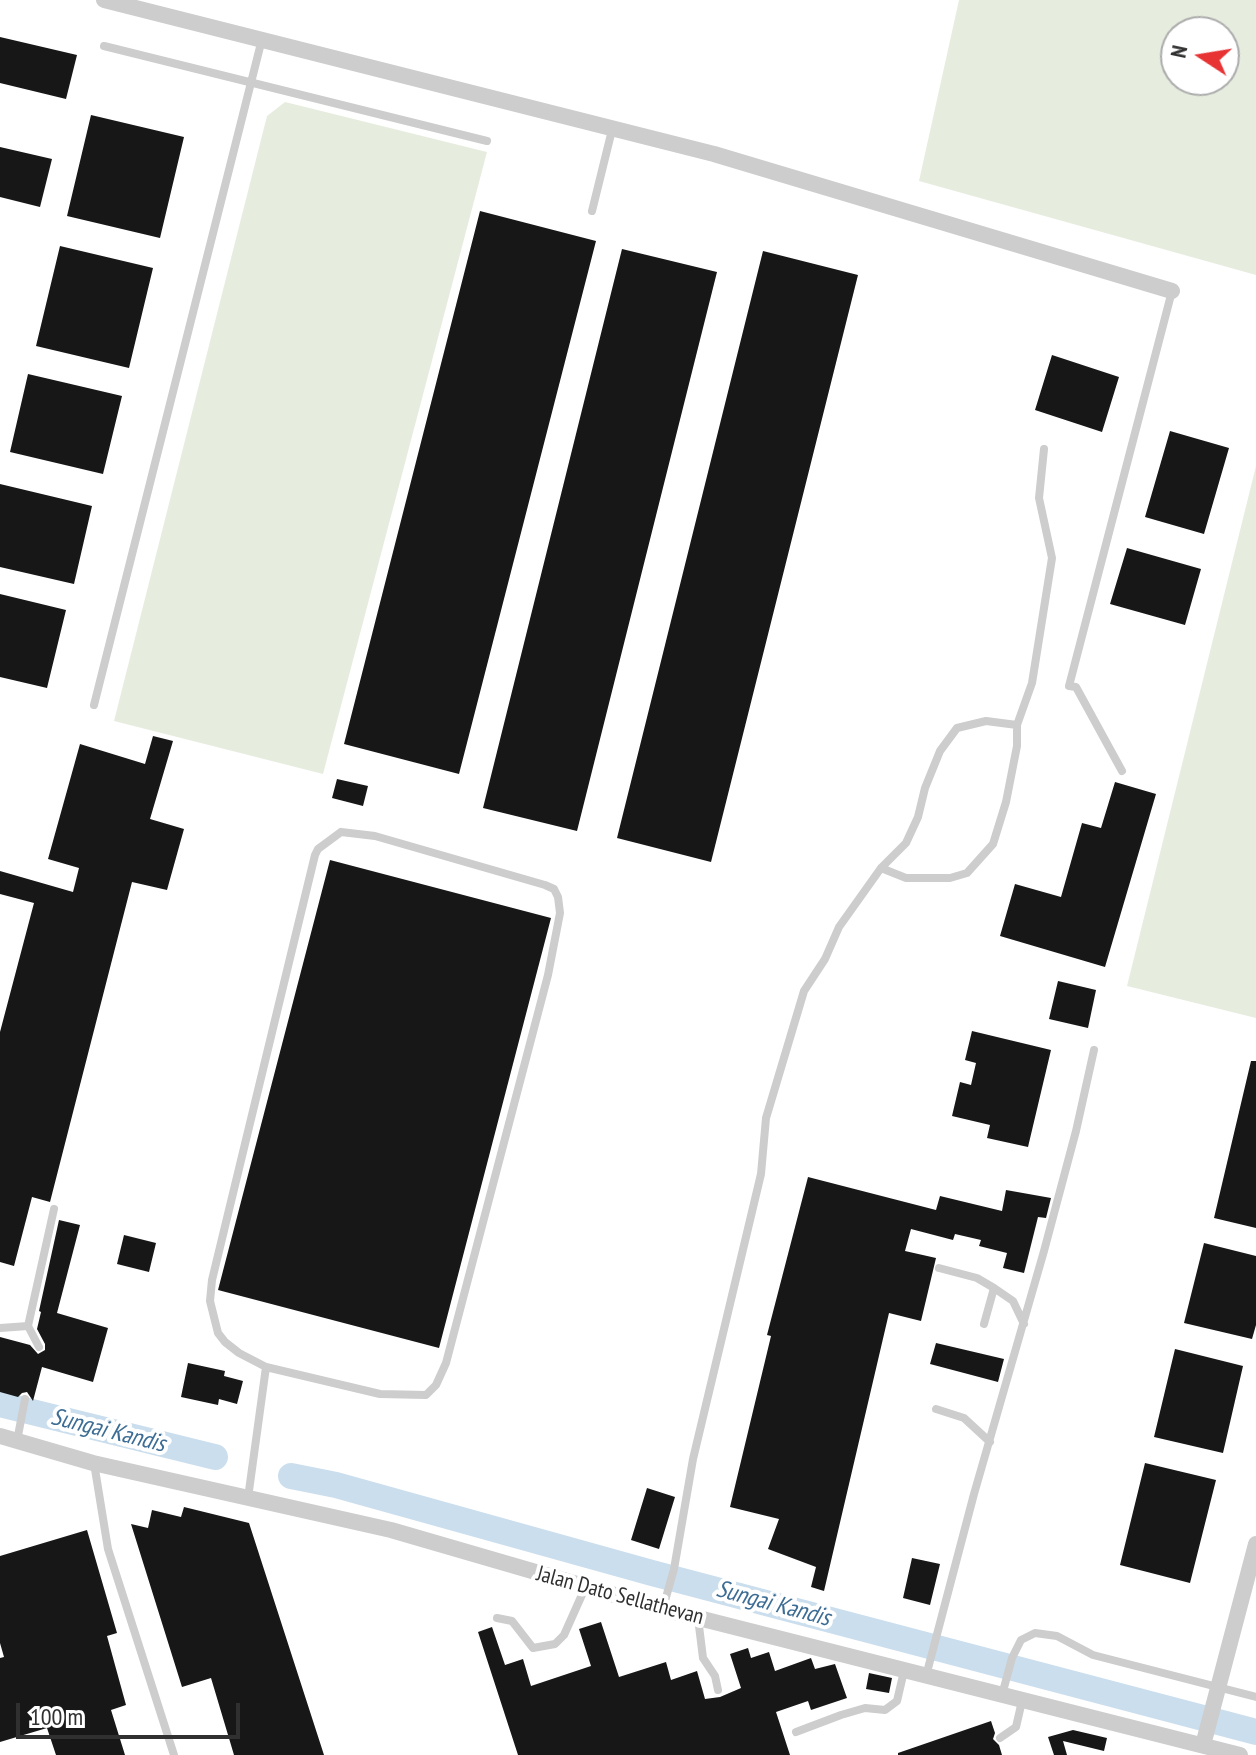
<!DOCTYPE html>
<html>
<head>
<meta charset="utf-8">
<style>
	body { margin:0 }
	#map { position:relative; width:1256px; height:1755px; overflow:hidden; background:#fff; font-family:"PT Sans Narrow",sans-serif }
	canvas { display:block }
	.north { position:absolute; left:1160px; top:16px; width:80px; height:80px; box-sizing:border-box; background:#fff; border:2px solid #acacac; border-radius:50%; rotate:282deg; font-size:22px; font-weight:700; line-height:32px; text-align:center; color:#303030 }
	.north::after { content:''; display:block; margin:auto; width:28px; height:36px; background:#e73334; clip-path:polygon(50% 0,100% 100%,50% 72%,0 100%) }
	.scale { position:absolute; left:16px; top:1703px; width:224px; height:36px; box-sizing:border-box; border:4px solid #303030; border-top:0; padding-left:10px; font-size:24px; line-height:28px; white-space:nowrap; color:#303030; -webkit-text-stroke:6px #fff; paint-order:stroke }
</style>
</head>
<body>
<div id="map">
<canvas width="1256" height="1755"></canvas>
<div class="north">N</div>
<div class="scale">100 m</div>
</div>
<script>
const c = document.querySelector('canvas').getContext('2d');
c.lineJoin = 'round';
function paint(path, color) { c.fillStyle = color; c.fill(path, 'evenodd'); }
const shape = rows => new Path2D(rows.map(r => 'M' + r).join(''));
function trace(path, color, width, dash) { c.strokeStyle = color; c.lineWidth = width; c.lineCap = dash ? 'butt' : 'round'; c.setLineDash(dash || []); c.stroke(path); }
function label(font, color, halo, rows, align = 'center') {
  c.font = font + ' "PT Sans Narrow",sans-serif'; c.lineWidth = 8; c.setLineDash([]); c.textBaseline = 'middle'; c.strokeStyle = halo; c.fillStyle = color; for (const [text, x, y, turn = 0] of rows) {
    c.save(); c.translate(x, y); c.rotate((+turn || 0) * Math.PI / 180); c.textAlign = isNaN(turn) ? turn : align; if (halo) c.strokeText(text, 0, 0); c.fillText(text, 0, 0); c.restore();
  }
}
paint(shape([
	[959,0,1256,0,1256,275,919,181],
	[1176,32,1224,32,1224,80,1176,80],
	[285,102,487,152,323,774,114,721,267,116],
	[1256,466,1256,1018,1127,986]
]), '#e6eddf');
trace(shape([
	[0,1404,215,1457],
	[291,1476,336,1485,652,1573,1256,1732]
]), '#cbdeed', 26);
paint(shape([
	[0,37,77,55,66,99,0,83],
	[91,115,184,137,160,238,67,216],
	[0,147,52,159,40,207,0,197],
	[480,211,596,241,459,774,344,744],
	[60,246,153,268,129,368,36,346],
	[622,249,717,272,577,831,483,808],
	[763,251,858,275,711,862,617,838],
	[1052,355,1119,377,1102,432,1035,410],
	[28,374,122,396,103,474,10,452],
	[1170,431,1229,448,1204,534,1145,517],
	[0,484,92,506,74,584,0,567],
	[1127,548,1201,569,1185,625,1110,604],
	[0,594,66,610,47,688,0,677],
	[153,736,173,741,150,819,184,829,167,890,132,882,50,1202,32,1197,14,1266,0,1262,0,1032,34,903,0,894,0,871,73,892,79,868,48,859,80,744,145,764],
	[337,779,368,786,363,806,332,798],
	[1115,782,1156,794,1105,967,1000,936,1015,884,1061,897,1082,823,1101,828],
	[330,860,551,918,439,1348,218,1290],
	[1058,981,1096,990,1088,1028,1049,1019],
	[972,1031,1051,1050,1028,1147,987,1138,990,1125,952,1116,960,1082,971,1085,976,1063,965,1060],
	[1251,1061,1256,1061,1256,1228,1214,1218],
	[808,1177,936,1210,940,1196,1002,1211,1006,1190,1051,1198,1046,1218,1038,1217,1024,1273,1003,1268,1007,1253,979,1246,981,1240,955,1234,953,1240,911,1229,905,1251,936,1258,921,1321,889,1313,824,1591,811,1587,816,1567,768,1549,779,1519,730,1507,771,1336,767,1335],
	[59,1220,80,1225,57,1313,108,1328,93,1382,42,1367,33,1401,27,1392,22,1393,18,1397,0,1392,0,1337,30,1345,38,1354,45,1350,45,1344,37,1329,41,1312,39,1311],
	[124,1235,156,1243,149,1272,117,1264],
	[1204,1243,1256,1256,1256,1325,1252,1339,1184,1323],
	[936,1343,1004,1359,998,1382,930,1364],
	[1175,1349,1243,1366,1223,1453,1154,1437],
	[188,1363,225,1371,224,1376,243,1381,237,1404,219,1399,218,1405,181,1397],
	[1145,1463,1216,1480,1190,1583,1120,1565],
	[647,1488,675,1497,659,1549,631,1540],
	[184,1507,249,1523,324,1755,234,1755,211,1678,182,1687,131,1524,148,1528,152,1510,181,1517],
	[87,1530,117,1633,107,1636,126,1705,111,1710,125,1755,56,1755,47,1728,0,1742,0,1658,4,1657,0,1643,0,1556],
	[912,1558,940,1564,930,1605,903,1598],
	[601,1622,619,1677,666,1662,671,1680,697,1671,705,1699,720,1697,741,1688,730,1654,748,1648,751,1658,769,1652,775,1671,811,1658,815,1669,835,1664,847,1698,811,1710,808,1701,776,1712,790,1755,518,1755,478,1632,492,1627,505,1665,523,1659,531,1686,591,1666,579,1629],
	[869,1673,892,1678,889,1693,866,1689],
	[991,1721,995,1733,993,1739,999,1745,1002,1755,898,1755,898,1753],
	[1073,1730,1107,1738,1104,1751,1063,1741,1067,1755,1054,1755,1048,1737]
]), '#171717');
trace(shape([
	[104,46,487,141],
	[592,211,612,130],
	[94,705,262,39],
	[1122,771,1076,687,1069,686,1172,291],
	[341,832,375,836,545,885,554,889,558,897,560,913,548,975,446,1363,436,1385,426,1395,380,1394,266,1367,239,1353,225,1342,218,1333,210,1301,212,1280,315,855,318,849,341,832],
	[881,868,906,878,950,878,967,873,993,844,1006,802,1017,746,1017,725],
	[939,1268,977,1278,994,1288,1013,1301,1024,1324],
	[984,1324,994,1288],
	[0,1328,28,1326],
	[39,1347,28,1326,54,1209],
	[936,1409,964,1418,990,1442],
	[17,1441,25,1399],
	[94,1463,108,1549,174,1755],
	[248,1498,266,1367],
	[663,1608,674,1569,693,1459,761,1174,766,1118,804,991,825,959,839,927,881,868,906,843,918,817,925,788,940,751,957,728,986,721,1017,725,1032,683,1052,558,1039,498,1044,449],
	[497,1618,512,1621,533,1648,555,1644,564,1635,585,1588],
	[698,1618,703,1658,715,1676,718,1690],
	[926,1676,974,1494,1044,1251,1076,1131,1094,1050],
	[1002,1695,1012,1658,1021,1640,1035,1633,1057,1636,1093,1655,1256,1697],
	[796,1732,841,1715,865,1708,885,1710,897,1701,904,1671],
	[1000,1738,1016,1727,1022,1701]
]), '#cdcdcd', 8);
trace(shape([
	[104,0,714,154,1172,291],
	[0,1436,93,1463,391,1530,663,1609,1240,1755],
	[1203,1745,1256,1544]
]), '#cdcdcd', 16);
label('22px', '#303030', '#fff', [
	["Jalan Dato Sellathevan",620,1596,15]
]);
label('italic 24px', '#3d6d94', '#fff', [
	["Sungai Kandis",108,1431,14],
	["Sungai Kandis",773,1604,15]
]);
</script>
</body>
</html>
